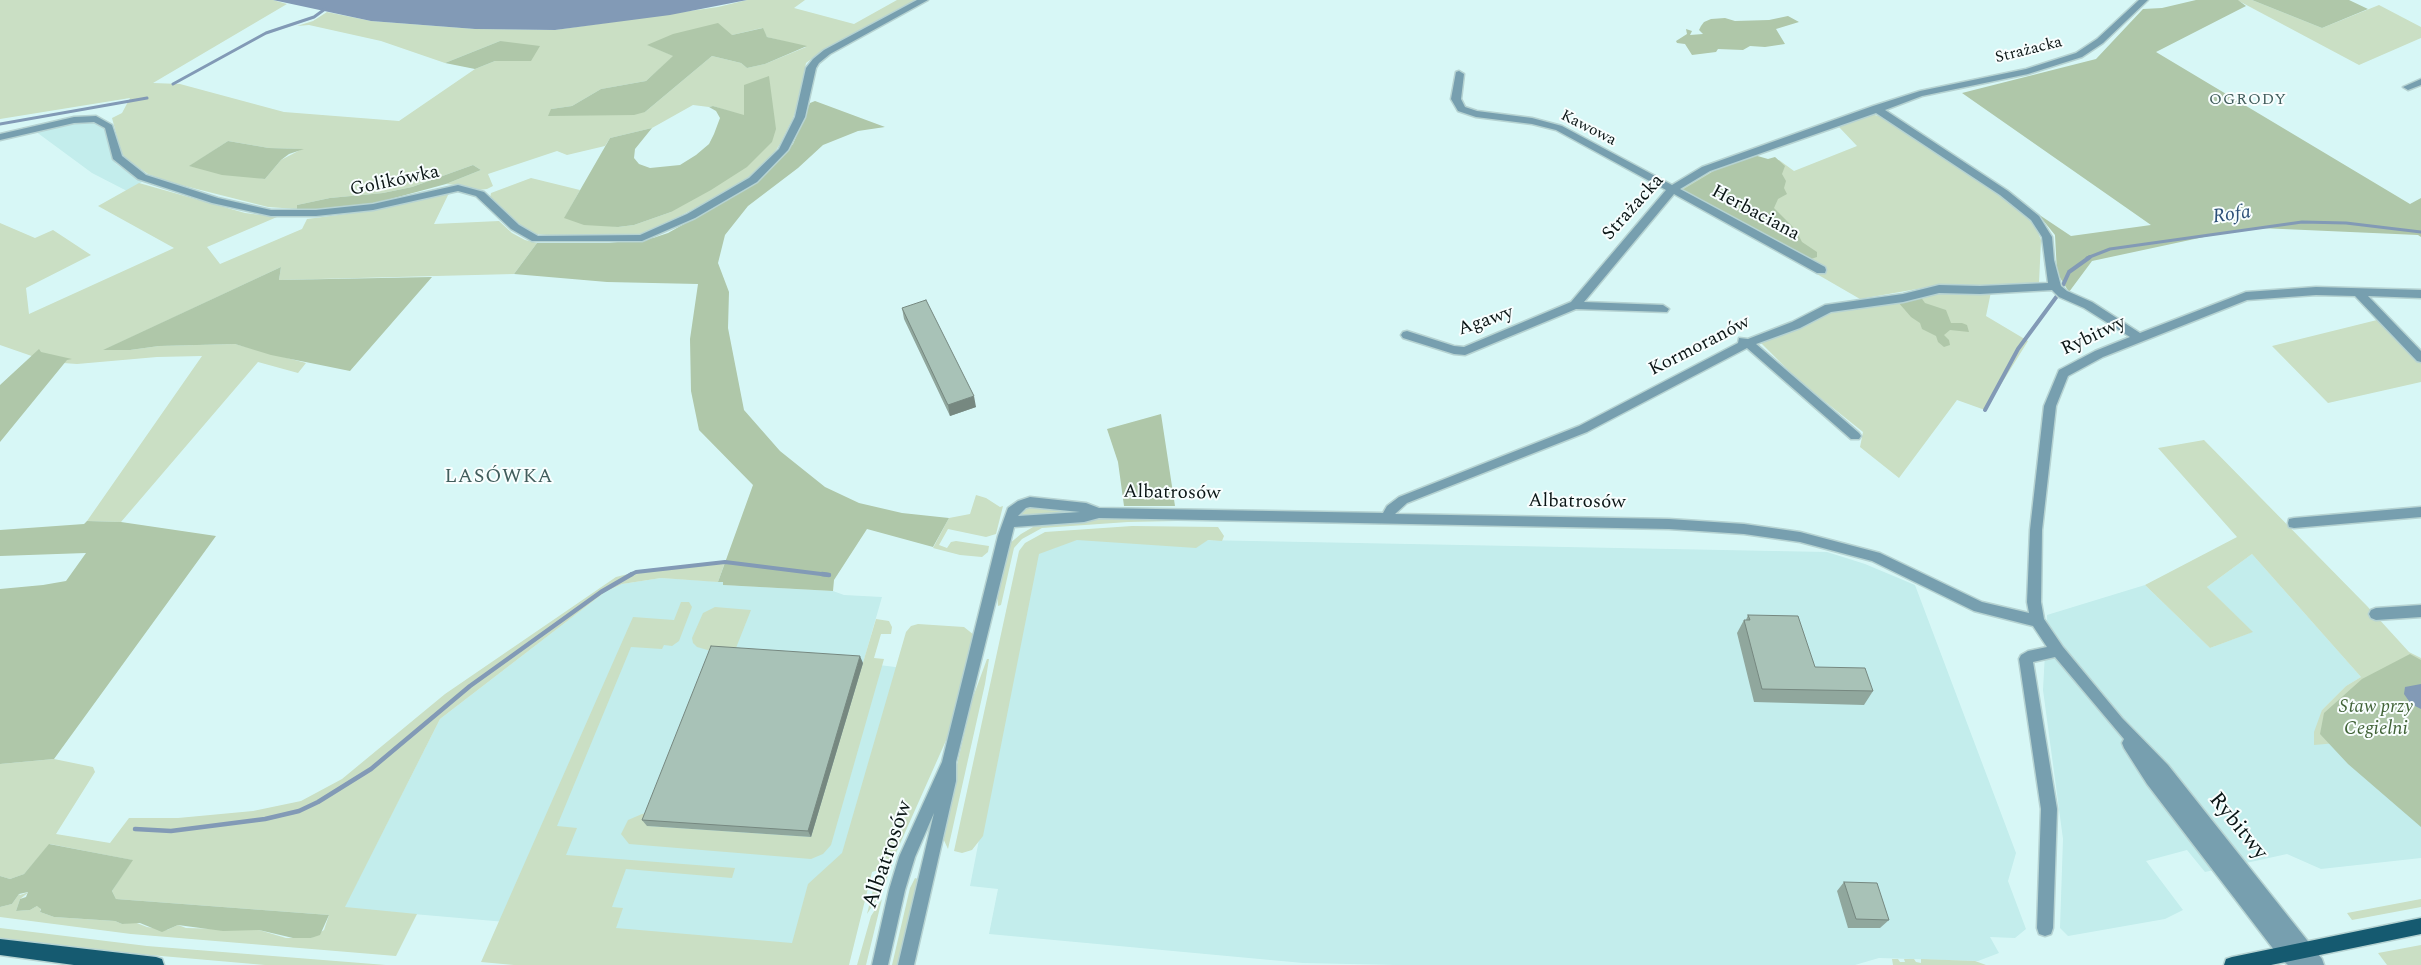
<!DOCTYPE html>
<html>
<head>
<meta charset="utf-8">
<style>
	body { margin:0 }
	canvas { display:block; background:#d7f7f6 }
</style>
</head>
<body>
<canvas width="2421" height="965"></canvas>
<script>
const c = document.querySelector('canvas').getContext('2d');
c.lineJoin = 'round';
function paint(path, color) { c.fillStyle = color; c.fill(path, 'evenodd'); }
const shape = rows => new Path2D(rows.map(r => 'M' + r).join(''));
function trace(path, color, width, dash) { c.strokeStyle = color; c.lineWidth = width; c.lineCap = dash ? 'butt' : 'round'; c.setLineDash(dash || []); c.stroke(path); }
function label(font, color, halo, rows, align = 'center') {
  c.font = font + ' Spectral,serif'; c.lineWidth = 4; c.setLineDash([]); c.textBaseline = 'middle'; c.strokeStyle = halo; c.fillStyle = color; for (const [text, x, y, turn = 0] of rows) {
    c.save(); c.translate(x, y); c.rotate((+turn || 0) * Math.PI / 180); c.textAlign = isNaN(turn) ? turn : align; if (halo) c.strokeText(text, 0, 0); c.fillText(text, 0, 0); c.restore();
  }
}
paint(shape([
	[91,121,103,125,107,131,111,155,116,164,142,182,127,191,92,173,35,131,63,124],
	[1044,537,1827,552,1865,564,1915,585,2016,853,2008,881,2026,929,2015,938,1990,937,1999,953,1978,961,1879,958,1855,965,1397,965,1303,963,989,934,998,889,970,886,1037,542],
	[2252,554,2361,677,2346,686,2322,710,2337,743,2421,824,2421,858,2321,869,2287,854,2205,872,2187,850,2146,861,2183,910,2165,919,2068,936,2060,928,2063,839,2043,690,2047,615,2145,585,2210,648,2252,632,2207,587],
	[661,578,724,582,723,585,833,591,844,595,882,597,863,663,903,668,844,887,794,947,344,908,440,719,605,592,622,584]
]), '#c3edec');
paint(shape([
	[0,0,273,0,287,4,153,83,180,84,284,112,399,121,475,69,495,61,531,61,500,41,445,63,381,41,309,25,297,26,313,21,327,12,371,21,475,29,555,30,718,7,747,0,805,0,794,8,854,24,897,0,919,0,821,52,806,63,800,97,793,118,780,144,774,153,744,182,650,232,638,235,557,236,536,234,521,228,490,198,491,193,531,178,580,190,565,217,618,227,634,225,671,212,744,116,713,106,709,107,693,105,652,128,610,138,605,146,567,155,557,151,488,174,493,186,487,189,478,190,466,186,446,184,481,170,473,165,412,187,383,193,330,198,297,205,297,209,268,207,169,182,148,174,126,159,121,152,112,118,122,113,130,98,0,119],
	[762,28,767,37,806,47,765,64,747,68,741,63,712,56,645,112,551,109,572,106,601,89,646,81,674,56,648,45,732,35],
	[228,141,269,148,302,149,281,160,265,179,190,166],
	[2237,0,2252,0,2322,28,2379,5,2421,27,2421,38,2359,65],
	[1871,114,1886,118,1992,189,2035,225,2041,240,2039,283,2026,286,1934,286,1860,299,1675,192,1722,166,1764,164,1779,160,1794,171,1857,146,1839,127],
	[139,183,245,213,277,217,207,247,220,264,302,229,307,219,377,210,450,191,434,224,499,221,512,233,525,240,537,243,514,274,279,280,281,267,104,350,130,350,159,346,235,344,306,363,298,373,258,362,121,522,87,521,202,356,157,357,77,364,49,362,0,345,0,223,35,238,53,230,91,255,26,288,29,314,174,248,98,206],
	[1941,291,1991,292,1986,316,2028,341,1985,410,1957,400,1899,478,1860,447,1863,432,1798,380,1761,343,1777,333,1833,310],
	[2381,319,2421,362,2421,382,2328,403,2272,346],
	[2204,440,2367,606,2409,652,2421,658,2421,824,2337,743,2314,745,2314,732,2322,710,2346,686,2361,677,2252,554,2207,587,2253,632,2210,648,2145,585,2237,537,2158,448],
	[976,495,986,498,1000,507,1003,506,996,534,986,537,948,529,939,545,947,548,951,542,956,541,989,546,988,552,982,557,960,555,933,548,949,518,970,514],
	[1030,507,1084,512,1085,512,1028,517,1021,515,1025,508],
	[1123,517,1179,519,1179,521,1128,522,1042,528,1022,539,1014,548,1001,605,998,606,997,591,1009,544,1021,534,1033,527,1047,522],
	[1132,526,1218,527,1224,536,1222,541,1208,540,1196,548,1077,540,1039,554,983,836,972,850,962,853,954,851,1019,551,1025,543,1045,532],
	[725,562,718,582,661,578,622,584,605,592,440,719,345,907,417,914,396,956,131,934,0,917,0,907,12,904,19,894,20,895,29,892,20,899,16,911,30,910,37,906,41,907,40,912,54,917,115,921,122,924,134,922,147,927,167,930,178,925,186,928,259,930,286,938,311,938,324,930,329,915,116,899,112,891,132,860,50,844,24,874,10,879,0,876,0,764,54,759,93,767,95,772,56,834,110,843,129,818,178,818,253,811,301,801,342,779,445,694,616,577,636,572],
	[681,602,689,602,692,607,679,641,672,646,664,645,662,649,631,647,557,826,577,828,566,855,735,868,732,878,626,869,612,907,623,908,616,928,792,943,808,884,842,853,906,632,911,626,918,624,964,627,974,635,948,736,895,855,883,890,867,914,878,870,872,872,849,965,514,965,481,962,633,617,674,620],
	[715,607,751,610,734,653,711,651,697,647,693,643,692,638,703,613],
	[876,619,889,621,892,627,891,634,881,634,874,658,884,659,831,845,823,854,811,859,629,844,621,834,628,820,642,814,652,812,647,826,811,837],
	[987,659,989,659,985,684,948,849,941,834,972,700],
	[915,878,918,879,898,965,892,965,910,888],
	[882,899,866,965,857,965,871,916],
	[2421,899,2421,907,2352,920,2347,913],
	[0,928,147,946,386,965,265,965,127,953,0,938],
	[2421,945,2421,965,2387,965,2378,953],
	[1892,959,1898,959,1900,962,1905,962,1904,959,1914,959,1916,962,1921,963,1921,959,1975,961,1986,965,1893,965]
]), '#cadfc4');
paint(shape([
	[2196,0,2238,0,2246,6,2156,52,2410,204,2421,198,2421,237,2418,235,2260,228,2218,234,2092,261,2069,292,2057,273,2055,235,2038,214,2071,236,2151,225,1962,93,2096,59,2143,9,2162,8],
	[2252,0,2349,0,2368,9,2322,28],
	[1788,16,1799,22,1776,29,1785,44,1765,47,1750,46,1743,50,1718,49,1716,52,1692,55,1685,44,1677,43,1676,41,1687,34,1686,29,1692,31,1690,35,1703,34,1699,30,1701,26,1704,22,1711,19,1725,18,1735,21,1769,20],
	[718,23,732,35,763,28,767,37,807,46,765,64,747,68,741,63,712,56,645,112,634,115,548,116,551,109,572,106,601,89,646,81,673,56,647,45,673,34],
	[500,41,540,46,531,61,495,61,475,69,445,63],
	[769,76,776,129,772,142,747,167,711,190,671,212,634,225,618,227,584,225,564,218,610,138,652,128,635,149,634,158,639,164,650,168,680,165,696,155,709,144,714,134,720,118,716,111,709,107,713,106,744,115,744,85],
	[815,101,885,127,858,131,823,145,798,168,748,206,725,235,718,263,729,292,728,328,744,410,780,451,825,487,859,503,902,513,949,518,933,547,867,529,834,580,833,591,723,585,723,582,718,582,753,485,699,430,691,391,690,339,698,284,607,282,514,274,537,243,609,243,653,238,668,233,734,196,756,182,793,144,810,103],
	[228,141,269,148,304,149,289,154,281,160,265,179,222,175,189,166],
	[1754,155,1768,159,1775,157,1785,166,1782,174,1786,181,1784,188,1787,194,1778,199,1774,208,1796,230,1802,242,1817,252,1817,257,1811,259,1805,258,1682,190,1722,166],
	[473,165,481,170,446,184,376,203,320,209,297,209,297,205,330,198,383,193,412,187],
	[281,267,279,280,432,277,350,371,271,355,235,344,159,346,130,350,103,350],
	[1920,296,1925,303,1946,310,1951,323,1962,323,1967,325,1969,332,1950,330,1944,335,1949,340,1950,345,1944,347,1938,342,1936,336,1922,329,1920,323,1911,317,1898,302],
	[39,349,41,352,72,359,67,360,0,442,0,385],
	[1161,414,1175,506,1124,506,1118,462,1107,429],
	[87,521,121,522,216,536,54,759,0,764,0,589,43,585,66,581,86,553,0,556,0,530,84,524],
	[2410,654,2421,660,2421,827,2348,764,2320,734,2324,713,2362,679],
	[49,844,133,860,112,891,116,899,329,915,320,935,311,938,293,938,259,930,223,931,178,925,162,932,140,923,122,924,115,921,54,917,40,912,41,909,37,906,30,910,16,911,20,899,26,897,28,892,19,894,12,904,0,907,0,876,10,879,24,874]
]), '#afc7a9');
paint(shape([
	[273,0,747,0,670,15,555,30,475,29,371,21],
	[2421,684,2421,709,2411,704,2404,694,2405,687]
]), '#829ab6');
trace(shape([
	[173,84,266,33,314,17,325,9],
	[0,124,147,98],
	[2087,258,2110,249,2302,222,2346,223,2421,232]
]), '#829ab6', 3);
trace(shape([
	[2063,285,2069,272,2090,257],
	[1985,410,2018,349,2057,296],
	[630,575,636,572,725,562,829,575]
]), '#829ab6', 4);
trace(shape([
	[822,574,829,575],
	[135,829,171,831,265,819,299,811,318,802,371,769,470,686,601,592,632,574]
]), '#829ab6', 4.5);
const minor = shape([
	[917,0,928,0,830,54,819,63,816,68,805,117,788,150,757,182,695,218,642,241,532,241,511,229,476,196,458,191,373,210,316,216,271,216,212,203,138,179,113,159,105,128,94,122,74,123,0,140,0,134,74,117,96,116,112,125,122,156,146,175,218,198,271,210,316,210,373,204,458,185,484,192,519,225,538,236,640,235,687,214,749,178,779,149,795,117,806,68,813,59,824,50,917,0],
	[2139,0,2148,0,2103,43,2082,57,2028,74,1922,96,1885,110,2008,191,2039,216,2052,237,2054,260,2061,286,2067,291,2092,302,2140,333,2246,292,2316,287,2421,290,2421,298,2368,296,2421,351,2421,362,2417,361,2355,296,2316,295,2247,300,2103,357,2068,376,2056,406,2042,530,2041,602,2044,619,2063,647,2122,718,2168,765,2322,959,2324,965,2288,965,2281,959,2147,784,2124,748,2122,743,2124,739,2055,657,2033,662,2057,809,2053,928,2051,934,2045,936,2039,934,2037,928,2041,809,2019,659,2021,655,2028,651,2047,647,2033,626,1974,611,1872,561,1800,542,1744,534,1669,529,1099,518,1084,522,1014,527,956,762,956,781,914,965,898,965,934,813,915,857,905,890,888,965,872,965,889,890,899,857,942,762,998,536,1008,508,1018,501,1030,497,1086,503,1099,508,1383,513,1387,506,1399,497,1579,426,1738,343,1739,338,1748,339,1792,322,1825,305,1903,294,1939,285,1980,286,2048,283,2042,237,2031,220,2000,195,1876,113,1710,171,1680,189,1825,267,1826,270,1825,273,1817,273,1674,194,1584,302,1663,305,1669,309,1667,312,1576,309,1465,355,1454,354,1403,338,1401,335,1403,332,1407,331,1454,346,1464,347,1571,302,1666,190,1556,130,1532,124,1476,117,1458,111,1451,99,1456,72,1459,71,1464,74,1461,99,1465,107,1477,111,1532,118,1562,126,1672,185,1702,167,1873,106,1920,91,2026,69,2076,53,2097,39,2139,0],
	[2052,290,2059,297,2084,308,2130,337,2095,351,2059,370,2044,406,2030,530,2027,602,2029,613,1982,602,1880,553,1800,532,1744,524,1669,519,1395,514,1407,503,1587,432,1747,348,1851,439,1859,439,1861,436,1859,433,1756,344,1800,328,1831,312,1903,302,1939,293,1980,294,2052,290],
	[1030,507,1080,512,1018,516,1026,508,1030,507],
	[2421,79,2421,85,2408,90,2403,87,2421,79],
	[2421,507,2421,517,2294,528,2289,527,2288,523,2289,519,2294,518,2421,507],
	[2421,605,2421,617,2376,620,2371,618,2369,614,2371,610,2376,608,2421,605]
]);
const primary = shape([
	[2421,918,2421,934,2271,965,2224,965,2226,959,2232,957,2421,918],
	[0,939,156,957,162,959,164,965,74,965,0,955,0,939]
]);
trace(minor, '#b6d3d2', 3);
trace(primary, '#b6d3d2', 3);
paint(minor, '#779faf');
paint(primary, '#155a70');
paint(shape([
	[902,308,976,407,950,416,904,319],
	[1748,615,1815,667,1873,691,1864,705,1754,702,1737,633,1744,620,1746,620],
	[863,663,811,837,647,826,642,820],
	[1844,882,1889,920,1880,928,1848,928,1837,891]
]), '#90a79d');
paint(shape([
	[974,396,976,407,950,416,948,405],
	[860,656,863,663,811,837,808,831]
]), '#768880');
const building = shape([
	[926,300,974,396,948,405,945,399,902,308,926,300],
	[1748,615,1798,616,1815,667,1865,668,1873,691,1762,689,1744,620,1750,620,1748,615],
	[711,646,860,656,808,831,642,820,711,646],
	[1844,882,1877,883,1889,920,1856,919,1844,882]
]);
paint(building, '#a8c2b7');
trace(building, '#768880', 1);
label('16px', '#0a1515', '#f8fefe', [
	["Strażacka",2029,51,-14],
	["Kawowa",1588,129,27]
]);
c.letterSpacing = '1px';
label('16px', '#415d5c', '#f8fefe', [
	["OGRODY",2248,101]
]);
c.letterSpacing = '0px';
label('19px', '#0a1515', '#f8fefe', [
	["Golikówka",395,182,-12],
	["Strażacka",1634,208,-48],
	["Herbaciana",1755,214,28],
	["Agawy",1486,322,-19],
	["Rybitwy",2094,337,-25],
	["Kormoranów",1700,347,-27],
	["Albatrosów",1172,494,1],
	["Albatrosów",1577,503,1]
]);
label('italic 19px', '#406236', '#f8fefe', [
	["Staw przy",2376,708],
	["Cegielni",2376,730]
]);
label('italic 20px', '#2b4f77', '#f8fefe', [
	["Rofa",2232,216,-8]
]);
c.letterSpacing = '1px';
label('20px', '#415d5c', '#f8fefe', [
	["LASÓWKA",499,478]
]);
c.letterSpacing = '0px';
label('22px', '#0a1515', '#f8fefe', [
	["Rybitwy",2237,827,51],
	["Albatrosów",889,855,-71]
]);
</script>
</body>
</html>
